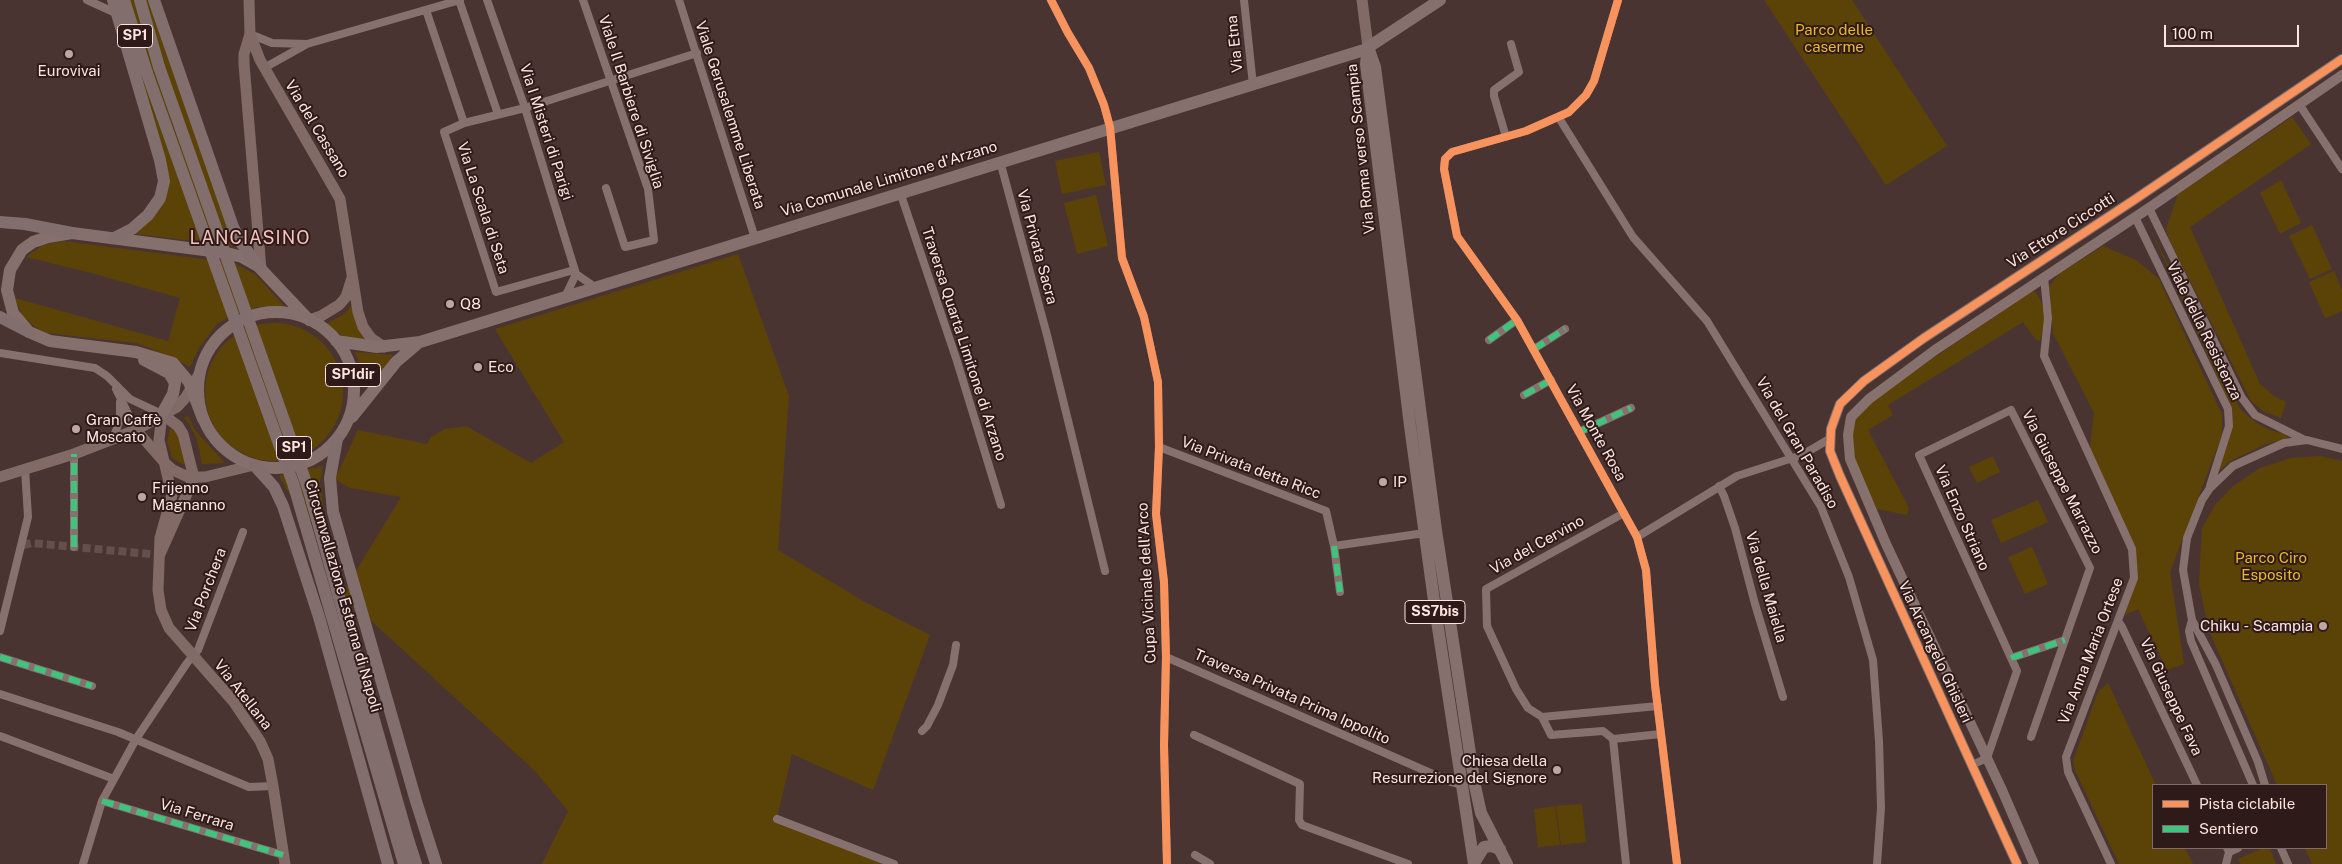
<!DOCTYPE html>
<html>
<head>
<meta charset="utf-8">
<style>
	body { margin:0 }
	#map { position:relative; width:2342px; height:864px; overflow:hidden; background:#4a3432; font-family:"Public Sans",sans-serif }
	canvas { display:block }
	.legend { position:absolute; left:2152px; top:784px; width:175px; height:65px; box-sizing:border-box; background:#2e1b19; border:1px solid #826b69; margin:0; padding:6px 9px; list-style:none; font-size:15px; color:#ffe4e0 }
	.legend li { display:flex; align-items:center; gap:10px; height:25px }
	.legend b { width:25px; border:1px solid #826b69 }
	.scale { position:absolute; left:2164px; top:25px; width:135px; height:22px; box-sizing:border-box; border:2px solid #ffe4e0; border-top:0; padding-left:6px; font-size:15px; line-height:18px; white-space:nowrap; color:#ffe4e0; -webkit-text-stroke:4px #2e1b19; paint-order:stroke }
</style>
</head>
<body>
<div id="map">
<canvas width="2342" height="864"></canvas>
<ul class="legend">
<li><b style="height:6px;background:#f8935d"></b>Pista ciclabile</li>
<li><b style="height:6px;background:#40c37c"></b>Sentiero</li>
</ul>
<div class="scale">100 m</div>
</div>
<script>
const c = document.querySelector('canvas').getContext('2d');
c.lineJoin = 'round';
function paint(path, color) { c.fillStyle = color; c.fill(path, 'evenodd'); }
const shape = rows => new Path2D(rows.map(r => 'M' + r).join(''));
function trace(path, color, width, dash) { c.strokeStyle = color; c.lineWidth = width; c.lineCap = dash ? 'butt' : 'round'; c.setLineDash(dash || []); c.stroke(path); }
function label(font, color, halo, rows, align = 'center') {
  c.font = font + ' "Public Sans",sans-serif'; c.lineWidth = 4; c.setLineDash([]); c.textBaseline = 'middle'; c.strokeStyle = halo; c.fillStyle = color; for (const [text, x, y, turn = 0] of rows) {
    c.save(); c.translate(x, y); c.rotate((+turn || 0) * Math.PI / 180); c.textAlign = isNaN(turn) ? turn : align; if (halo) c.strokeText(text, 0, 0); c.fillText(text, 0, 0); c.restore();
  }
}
paint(shape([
	[120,0,149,0,236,246,136,234,163,201],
	[1764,0,1852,0,1947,146,1886,185],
	[2292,117,2311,144,2190,227,2260,384,2274,396,2286,402,2281,418,2263,411,2251,401,2169,239,2166,229,2178,194],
	[1099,152,1106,185,1062,194,1055,161],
	[2281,180,2301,223,2280,234,2260,193],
	[1096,195,1108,246,1077,254,1064,203],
	[2148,224,2240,409,2255,422,2269,430,2285,434,2288,438,2266,444,2230,461,2218,472,2233,425,2232,409],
	[2312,225,2332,269,2310,279,2289,236],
	[63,241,234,263,256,275,286,308,257,307,229,317,217,324,199,348,190,367,165,354,136,343,47,333,38,329,23,317,15,298,168,341,180,298,95,274,26,257,43,245],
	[2103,246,2136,260,2159,279,2222,415,2222,435,2170,572,2184,664,2167,670,2138,609,2125,615,2133,569,2122,527,2089,455,2094,413,2053,333,2049,287,2060,273],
	[738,254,789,396,778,550,865,602,930,635,873,790,792,754,777,818,883,864,542,864,568,811,535,771,342,594,401,497,350,488,335,479,358,430,427,444,431,437,445,429,466,426,531,463,564,442,495,329],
	[2334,271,2342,290,2342,311,2325,318,2309,282],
	[2034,290,2040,299,2046,317,2040,341,2036,340,2023,322,1888,405,1893,415,1868,430,1909,508,1907,515,1877,509,1849,452,1849,431,1859,408],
	[353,304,358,327,367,341,348,338,332,330,326,324,344,314],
	'205 392a69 69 0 1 1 138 0a69 69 0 1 1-138 0Z',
	[354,352,393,355,368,390,363,369],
	[188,416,195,430,225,463,202,464,197,440,190,425,184,418],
	[170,428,174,429,181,442,185,465,173,459,167,442],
	[1993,456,2000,472,1977,483,1969,467],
	[2320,456,2342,461,2342,864,2312,864,2305,848,2326,848,2326,785,2277,785,2209,631,2199,584,2202,528,2215,505,2233,486,2260,468,2291,458],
	[323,466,320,482,324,514,301,522,290,495,279,476],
	[2038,500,2048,522,2001,543,1991,520],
	[2032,547,2048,584,2025,594,2008,557],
	[2108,683,2156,785,2153,785,2153,848,2185,848,2193,864,2119,864,2075,770,2073,761,2098,692],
	[1582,804,1586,842,1561,845,1556,806],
	[1555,806,1560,845,1538,847,1534,809],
	[2263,848,2270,849,2276,864,2241,864,2238,859]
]), '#5b4307');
trace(shape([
	[23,545,32,543,160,555]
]), '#654e4c', 8, [8, 4]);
trace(shape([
	[87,0,118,14],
	[459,0,498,114],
	[487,0,525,108,576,274,595,287],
	[583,0,648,189,654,240,625,247,606,188],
	[679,0,755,238],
	[1051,0,1068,33,1089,68,1104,105,1110,127,1122,258,1144,317,1158,382,1159,447,1156,514,1164,582,1166,657,1164,745,1167,864],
	[1244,0,1253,85],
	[1618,0,1594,81,1586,95,1569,112,1526,131,1452,152,1445,159,1444,169,1457,236,1517,320,1637,537,1646,570,1655,685,1677,864],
	[426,10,464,123,444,132,496,292,574,270],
	[250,34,272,43,307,44],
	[264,68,307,44,460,0],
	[2299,104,2342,169],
	[1559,118,1633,237,1707,321,1821,507,1849,577,1873,660,1879,741,1881,808,1877,864],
	[464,123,525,108,697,53],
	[1506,137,1494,96,1494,90,1519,72,1511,44],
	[1000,161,1047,335,1105,571],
	[900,192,957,361,1001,505],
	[2149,208,2242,398,2255,415,2305,440],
	[2135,217,2228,409,2229,426,2210,486],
	[2044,277,2048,318,2044,356,2132,549,2134,578,2066,757,2068,772,2111,864],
	[565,297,576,274],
	[1489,340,1517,320],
	[1534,349,1565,329],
	[0,353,95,368,107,376,130,399,162,414],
	[116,389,136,430],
	[1524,395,1551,380],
	[1579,432,1631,408],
	[113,439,120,419,120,402],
	[1159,447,1326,511,1334,546,1425,533],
	[1719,486,1724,496,1735,528,1755,604,1783,697],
	[1637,537,1737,476,1802,455,1831,438],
	[1334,546,1340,592],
	[74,547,74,454],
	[2192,620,2189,631,2191,641,2253,785],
	[2118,621,2122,627,2197,785],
	[0,631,28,517,25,469],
	[0,657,92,686],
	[1166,657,1451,782,1462,785],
	[2011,658,2065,640],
	[0,694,118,732,249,787,273,786],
	[1658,706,1542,717,1551,735,1603,731,1613,739,1661,734],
	[1542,717,1528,708,1516,689,1487,626,1486,589,1624,513],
	[922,731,927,726,938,705,953,665,956,645],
	[1194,735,1300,784,1299,820,1302,825,1408,864],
	[0,736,114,779],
	[1613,739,1626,864],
	[1972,765,1987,758,2017,671,1919,455,2011,410,2090,568,2031,737],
	[2265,785,2258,762,2216,665,2192,620,2183,570,2187,538,2202,500,2210,488,2233,466,2284,443,2307,440,2342,449],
	[102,801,283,855],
	[777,819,894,864],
	[2227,848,2229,852,2238,848],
	[2281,848,2288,864],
	[1195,855,1210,864],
	[83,864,102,801,136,739,187,663,198,650,243,532],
	[2226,864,2229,852]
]), '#87716e', 8);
trace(shape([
	[2017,864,1840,476,1830,451,1831,429,1840,404,1864,381,1924,338,2134,200,2342,59],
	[2034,864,2002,790,1886,544,1850,459,1848,435,1851,417,1869,399,1935,350,2149,208,2342,75]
]), '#87716e', 10);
trace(shape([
	[249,0,250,34,260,60,340,199,358,312,363,327,371,338,384,347],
	[1362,0,1368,47],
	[250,34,244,54,244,64,261,269],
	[309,320,321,316,339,305,346,297,352,278],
	[162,414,159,440,172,495,160,538,158,590,161,610,169,628,233,701,260,741,268,759,273,786,285,864],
	[136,430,164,462,173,470,188,477,205,477,254,465],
	[0,477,74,454,136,430,177,407,186,397,198,376],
	[160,554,194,478,183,434,178,426,162,414]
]), '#826a67', 11);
trace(shape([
	[1368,47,1375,67,1436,530,1475,786,1481,813,1507,864],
	[1367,54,1366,64,1410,426,1435,608,1474,864],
	'198 390a78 78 0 1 1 156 0a78 78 0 1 1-156 0Z',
	[336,341,377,347,420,342,1364,50,1440,0],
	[144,360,169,373,175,383,173,394,162,414],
	[352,417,396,362,416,345],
	[203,419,189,382,173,363,136,352,50,341,29,332,13,313,7,290,10,270,22,250,33,242,48,237,72,233,227,253,242,257,258,266,309,320],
	[1474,863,1484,847,1491,846,1500,849]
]), '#85706e', 12);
trace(shape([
	[113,0,160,160,164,181,160,198,148,215,132,229,114,238],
	[124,0,147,73],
	[140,0,159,67],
	[154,0,233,227,242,244,258,266],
	[0,222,25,224,72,233],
	[0,317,29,332],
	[337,439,330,478,333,512,416,801,436,864],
	[254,465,274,487,283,506,319,617,388,864],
	[407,836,416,864],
	[397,840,404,864]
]), '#826f6d', 12);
trace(shape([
	[159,67,309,491,407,836],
	[147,73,294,486,397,840]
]), '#826f6d', 12);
trace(shape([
	[1489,340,1517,320],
	[1534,349,1565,329],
	[1524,395,1551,380],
	[1579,432,1631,408],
	[1334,546,1340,592],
	[74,547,74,454],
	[0,657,92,686],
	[2011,658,2065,640],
	[102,801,283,855]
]), '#40c37c', 6, [12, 6]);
trace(shape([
	[1051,0,1068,33,1089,68,1104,105,1110,127,1122,258,1144,317,1158,382,1159,447,1156,514,1164,582,1166,657,1164,745,1167,864],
	[1618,0,1594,81,1586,95,1569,112,1526,131,1452,152,1445,159,1444,169,1457,236,1517,320,1637,537,1646,570,1655,685,1677,864],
	[2017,864,1840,476,1830,451,1831,429,1840,404,1864,381,1924,338,2134,200,2342,59]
]), '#f8935d', 8);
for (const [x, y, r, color] of [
	[69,54,5,"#c0a6a3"],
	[450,304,5,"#c0a6a3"],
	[478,367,5,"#c0a6a3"],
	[76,429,5,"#c0a6a3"],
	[1383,482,5,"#c0a6a3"],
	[142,497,5,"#c0a6a3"],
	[2323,626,5,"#c0a6a3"],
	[1557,770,5,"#c0a6a3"]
]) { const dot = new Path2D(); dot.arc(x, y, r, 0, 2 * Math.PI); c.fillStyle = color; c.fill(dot); trace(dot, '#2e1b19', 2); }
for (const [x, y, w] of [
	[135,36,35],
	[353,375,55],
	[294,448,35],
	[1435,612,60]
]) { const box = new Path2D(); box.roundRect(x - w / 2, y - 11.5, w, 23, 4); c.fillStyle = '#2e1b19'; c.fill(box); trace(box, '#ffe4e0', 1); }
label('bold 14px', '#ffe4e0', null, [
	["SP1",135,36],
	["SP1dir",353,375],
	["SP1",294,448],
	["SS7bis",1435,612]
]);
label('15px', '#edb82f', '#2e1b19', [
	["Parco delle",1834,30],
	["caserme",1834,47],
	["Parco Ciro",2271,558],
	["Esposito",2271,575]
]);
label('15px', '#ffe4e0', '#2e1b19', [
	["Via Etna",1235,44,-96],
	["Viale Il Barbiere di Siviglia",631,102,72],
	["Viale Gerusalemme Liberata",730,115,72],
	["Via del Cassano",317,129,59],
	["Via I Misteri di Parigi",546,132,72],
	["Via Roma verso Scampia",1361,149,-96],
	["Via Comunale Limitone d'Arzano",889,179,-17],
	["Via La Scala di Seta",483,208,72],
	["Via Ettore Ciccotti",2061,231,-33],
	["Via Privata Sacra",1037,247,75],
	["Viale della Resistenza",2204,331,64],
	["Traversa Quarta Limitone di Arzano",964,344,72],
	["Via Monte Rosa",1596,433,61],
	["Via del Gran Paradiso",1797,443,60],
	["Via Privata detta Ricc",1251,468,21],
	["Via Giuseppe Marrazzo",2062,482,63],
	["Via Enzo Striano",1962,518,66],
	["Via del Cervino",1537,545,-29],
	["Cupa Vicinale dell'Arco",1147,583,-93],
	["Via della Maiella",1766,587,74],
	["Via Porchera",206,590,-69],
	["Circumvallazione Esterna di Napoli",343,596,74],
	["Via Anna Maria Ortese",2091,651,-69],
	["Via Arcangelo Ghisleri",1935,652,65],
	["Via Atellana",243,695,52],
	["Traversa Privata Prima Ippolito",1292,697,24],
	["Via Giuseppe Fava",2171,697,65],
	["Via Ferrara",197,815,17]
]);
label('15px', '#ffe4e0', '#2e1b19', [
	["Eurovivai",69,71,"center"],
	["Q8",460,304],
	["Eco",488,367],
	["Gran Caffè",86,420],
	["Moscato",86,437],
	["IP",1393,482],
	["Frijenno",152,488],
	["Magnanno",152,505],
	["Chiku - Scampia",2313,626,"right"],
	["Chiesa della",1547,761,"right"],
	["Resurrezione del Signore",1547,778,"right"]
], 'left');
c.letterSpacing = '1px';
label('18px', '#f7c3bd', '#2e1b19', [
	["LANCIASINO",250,238]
]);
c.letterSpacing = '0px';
</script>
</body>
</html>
